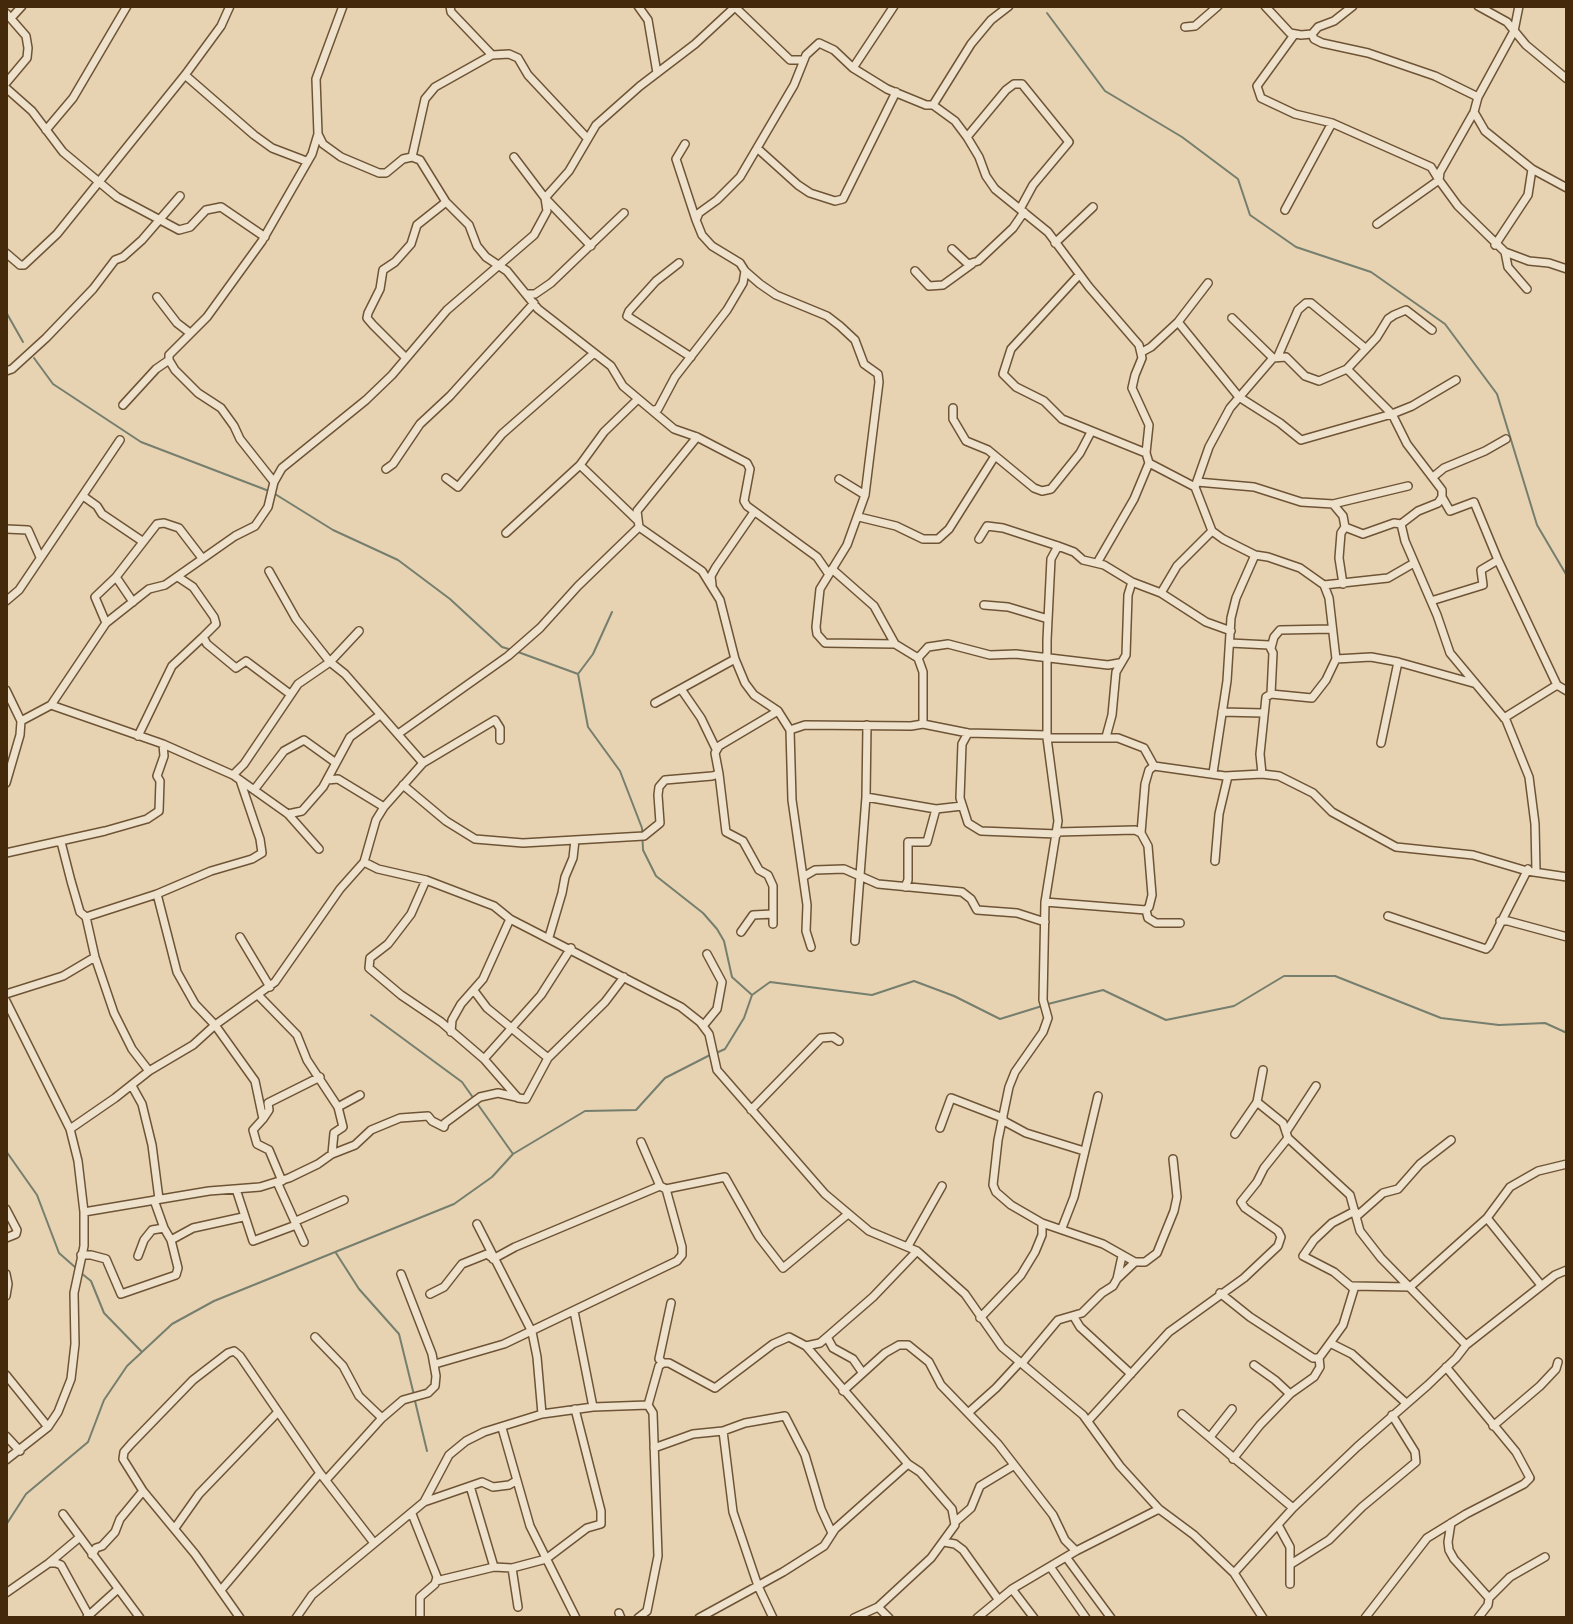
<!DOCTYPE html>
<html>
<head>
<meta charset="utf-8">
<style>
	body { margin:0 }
	#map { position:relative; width:1573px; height:1624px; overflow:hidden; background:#e7d3b2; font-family:"Sorts Mill Goudy",serif }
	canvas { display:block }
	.frame { position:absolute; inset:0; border:8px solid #45290b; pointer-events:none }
</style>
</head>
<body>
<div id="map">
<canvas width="1573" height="1624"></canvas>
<div class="frame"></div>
</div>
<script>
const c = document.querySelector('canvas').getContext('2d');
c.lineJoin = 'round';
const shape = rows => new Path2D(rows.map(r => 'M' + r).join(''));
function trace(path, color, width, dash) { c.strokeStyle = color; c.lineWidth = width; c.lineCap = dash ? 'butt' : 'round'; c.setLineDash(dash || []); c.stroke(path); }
trace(shape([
	[1047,13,1105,91,1182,137,1238,179,1250,215,1296,247,1371,272,1445,324,1497,394,1537,525,1567,576],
	[6,312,23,342],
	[34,358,53,384,141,442,269,491],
	[275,494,333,530,398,560,450,599,502,647,512,650],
	[612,612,593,654,578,674,588,727,620,771,642,828,643,850,656,876,703,913,717,929,724,941,732,977,752,995],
	[518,652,578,674],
	[1048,1004,1103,990,1166,1020,1234,1006,1284,976,1335,976,1441,1018,1499,1025,1545,1023,1567,1033],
	[371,1015,462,1082,513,1154],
	[716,1053,725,1049,744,1018,752,995,770,982,872,995,914,981,954,996,1000,1019,1042,1006],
	[6,1151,37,1195,59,1253,76,1268],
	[336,1253,359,1289,399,1334,414,1395],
	[81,1273,91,1281,104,1313,142,1352],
	[415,1401,427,1451],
	[6,1525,26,1494,88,1442,104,1400,127,1366,172,1324,214,1301,454,1204,492,1177,513,1154,585,1111,636,1110,665,1078,710,1055]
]), '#767e6e', 2);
const minor = shape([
	[343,6,316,79,318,134,323,144,341,157,379,173,386,173,403,159,412,157,420,160,446,202,469,225,477,246,486,257,507,271,538,309,611,366,623,386,674,429,697,437,747,463,750,469,744,501,747,506,817,557,828,573],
	[450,6,451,12,492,55,509,54,518,58,528,75,587,138],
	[638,6,648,20,657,73],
	[1265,6,1290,33,1301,35,1312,34,1318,27,1334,21,1353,6],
	[1478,6,1507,22,1526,45,1567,79],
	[1519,6,1514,31,1478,97,1474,112,1440,172,1439,180,1458,206,1505,252,1508,267,1527,289],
	[735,7,790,60,803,60],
	[6,13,26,36,28,48,27,58,6,83],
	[11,18,22,6],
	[1185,27,1195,26,1218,6],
	[1312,34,1314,39,1322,43,1368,53,1435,76,1478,97],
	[1294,35,1257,86,1261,98,1295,114,1332,123,1431,167,1439,180,1377,224],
	[853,68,894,6],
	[185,75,254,135,272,148,306,161],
	[6,88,32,111,63,152,117,197,179,230,190,227,206,210,221,207,265,237],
	[933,105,971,44,991,20,1009,6],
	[1474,112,1485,131,1532,169,1567,188],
	[46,130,73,98,127,6],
	[967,137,1006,90,1014,84,1022,84,1069,142,1033,185,1020,209],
	[685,144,676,159,696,220],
	[757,148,798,185,810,193,835,201,843,199,896,92],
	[412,157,425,99,435,87,492,55],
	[514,157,545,198,591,246],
	[1285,210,1332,123],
	[1055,243,1093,207],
	[1495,245,1528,195,1532,169],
	[952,249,968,264,978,261,1013,228,1024,212],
	[1505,252,1529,261,1549,263,1567,269],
	[6,253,20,265,24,265,57,234,185,75,221,26,230,6],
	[679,263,656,281,629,311,627,316,691,357],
	[915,271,929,286,943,285,972,264],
	[1079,275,1011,349,1003,374,1016,387,1044,401,1062,419,1146,453],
	[528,294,535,294,551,283,624,213],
	[157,297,177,323,190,333],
	[1232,318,1273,358],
	[1178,322,1239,397,1280,423,1301,440,1392,414,1412,406,1456,380],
	[1142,352,1151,347,1178,322,1208,283],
	[1278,356,1298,310,1306,303,1311,303,1365,348],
	[406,358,373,325,367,318,368,313,380,289,383,270,395,262,411,244,417,225,446,202],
	[1347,369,1392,414,1407,444,1442,490,1442,497,1450,511,1474,502,1498,560,1481,570,1483,585,1431,601],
	[6,371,12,369,46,338,93,289,115,260,123,257,142,240,180,196],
	[123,405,156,369,169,360],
	[953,408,953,419,966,441,988,450,1034,488,1042,491,1051,489,1080,453,1091,432],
	[654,410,658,409,675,377,727,310,743,283,745,271],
	[580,465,638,521],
	[386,469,393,464,420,424,450,396,534,303],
	[1433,477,1444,468,1485,451,1506,439],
	[446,478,458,487,502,434,593,354],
	[839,479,865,495],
	[274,482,240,439,234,426,221,408,198,393,175,370,169,360,169,355,207,317,262,241,312,154,318,134],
	[1197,482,1254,487,1301,502,1333,504,1343,516,1345,527,1341,533,1339,558,1343,584],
	[1195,487,1209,447,1230,408,1273,358,1286,357,1305,376,1319,381,1347,369,1377,337,1388,319,1394,315,1406,310,1432,330],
	[83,496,97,506,102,514,142,541],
	[1333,504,1408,486],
	[859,517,896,526,923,539,938,539,949,529,995,456],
	[1401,524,1405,541,1437,615,1450,653,1506,720,1529,777,1535,824,1536,871],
	[639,527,702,571,720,600,735,659,745,683,754,695,778,711,790,730,792,800,807,905,806,931,811,947],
	[1345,527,1363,534,1394,523,1401,524,1418,511,1438,503,1442,497],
	[6,529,28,530,40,557],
	[506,533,580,465,604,432,638,399],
	[979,539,987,526,1003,528,1058,546,1074,552,1083,560,1104,565,1132,582,1161,593,1206,622,1231,631],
	[1058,546,1051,559,1047,640,1047,738,1058,821,1045,902,1043,1000,1048,1018,1043,1032,1015,1072,1009,1087,998,1140,993,1185,996,1192,1011,1205,1042,1223,1103,1244,1135,1262,1145,1262,1157,1253,1174,1211,1177,1197,1173,1159],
	[1498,560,1557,685],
	[1097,563,1134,499,1149,463],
	[832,569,874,606,895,644],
	[269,571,296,619,330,662,345,674,423,763],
	[116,577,133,602],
	[178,577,193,587,214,617,216,624,203,637,207,644,236,668,246,661,290,694],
	[712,585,711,576,716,567,754,512],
	[1324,585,1388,578,1414,563],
	[1161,593,1177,566,1212,531],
	[6,601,19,590,120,440],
	[984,605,1008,607,1048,619],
	[106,623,95,597,116,577,157,524,164,523,179,528,202,558],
	[1230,643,1269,645,1273,653,1271,694],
	[1271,648,1274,637,1280,630,1332,629],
	[918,658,928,647,948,644,990,655,1016,654,1108,665,1119,663],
	[1336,659,1371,657,1398,662,1473,683],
	[681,689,701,718,716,749],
	[6,690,21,721],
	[655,703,735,659],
	[51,705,163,744,233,775,288,814,319,849],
	[1222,712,1263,713],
	[1504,718,1557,685,1567,691],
	[923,724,923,672,918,658,895,644,825,643,817,634,816,627,820,589,847,545,865,495,879,382,878,374,864,364,855,340,840,326,827,316,776,295,760,284,745,271,740,263,712,246,702,235,696,220,699,213,717,200,740,177,794,85,806,55,819,43,834,50,853,68,887,89,926,105,933,105,955,121,967,137,979,157,986,176,995,189,1048,232,1089,287,1139,345,1142,358,1135,375,1132,388,1149,425,1146,453,1149,463,1195,487,1212,531,1223,539,1255,555,1268,557,1300,568,1324,585,1329,598,1336,659,1326,680,1312,698,1271,694,1266,697,1260,754,1262,774],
	[790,730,805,725,911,726,923,724,968,733,1047,735],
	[968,733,962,744,960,798,968,823,981,831,1057,834],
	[398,734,508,656,540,628,578,586,639,527,637,511,697,437],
	[138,736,172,666,203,637],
	[1106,737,1112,715,1116,672,1126,655,1128,595,1132,582],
	[1047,738,1118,738,1144,748,1154,766,1225,776,1262,774,1279,776,1313,793,1332,812,1396,847,1473,855,1527,871,1567,877],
	[1381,743,1398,662],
	[1213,773,1227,681,1231,618,1236,598,1255,555],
	[719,774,726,832,743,841,759,870,768,875,773,886,773,924],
	[233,775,244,764,298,684,330,662,359,631],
	[327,780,338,779,384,807],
	[6,783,20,735,21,721,51,705,106,623,149,589,165,585,235,536,255,526,268,507,274,482,282,468,366,400,392,375,447,310,534,235,547,211,545,198,569,171,596,125,640,86,695,44,736,6],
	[403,785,446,821,475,839,523,843,644,836,660,823,658,795,659,787,665,780,712,776,719,774,715,753,719,746,778,711],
	[254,790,284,751,304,740,336,763],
	[866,797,936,809],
	[288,814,302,811,323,787,350,737,380,715],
	[1057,832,1135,830,1141,833],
	[61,842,71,881,80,912,86,917,95,957,114,1013,132,1049,149,1071],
	[6,853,105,831,147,819,159,811,160,781,157,776,164,756,163,744],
	[1215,861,1219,814,1228,776],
	[364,862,378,869,426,880,494,906,510,919,681,1007,700,1022,709,1034,717,1070,825,1194,869,1231,917,1251,965,1294,1002,1347,1083,1415,1120,1466,1159,1509,1194,1535,1234,1573,1263,1618],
	[803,877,815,870,844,869,878,884,962,892,971,899,977,910,1017,913,1045,922],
	[426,880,411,914,388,944,370,958,369,968,401,995,441,1022,484,1059,518,1098,526,1099,548,1058,605,1002,624,977],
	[905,887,908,880,908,842,927,842,936,809,962,806],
	[157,894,177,972,195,1004,215,1025,255,1081,263,1119,253,1130,257,1144,269,1150,282,1181],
	[1045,902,1146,910],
	[1146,910,1149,907,1152,895,1148,846,1141,833,1145,784,1149,770,1154,766],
	[1146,910,1148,918,1156,923,1180,923],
	[1388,916,1486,949,1489,946,1528,869],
	[86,917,157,894,211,871,252,859,262,853,260,839,240,780],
	[1500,921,1508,921,1567,937],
	[741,932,753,915,773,914],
	[240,937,270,987],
	[549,937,562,893,565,877,573,858,575,840],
	[855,941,866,797,867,725],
	[475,992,487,1008,548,1058],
	[6,994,63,976,95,957],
	[259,996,297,1035,307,1060,338,1107],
	[6,1001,70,1129,78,1161,84,1212,84,1246,74,1293,75,1344,71,1379,58,1412,48,1427,6,1460],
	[703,1026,717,1009,722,982,707,954],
	[451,1032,452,1020,461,1004,483,979,510,919],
	[484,1059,541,995,571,948],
	[132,1086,142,1104,152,1145,159,1199],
	[1257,1102,1283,1123,1288,1138,1350,1195,1360,1231,1381,1258,1466,1345],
	[751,1110,821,1038,833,1037,839,1041],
	[263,1119,269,1110,268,1103,320,1077],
	[1002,1120,1026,1133,1084,1151],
	[940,1128,951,1098,1003,1118],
	[70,1129,115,1098,149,1071,193,1045,215,1025,275,982,340,889,364,862,376,820,384,807,423,763,495,720,500,728,500,740],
	[1286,1132,1316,1086],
	[1235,1134,1257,1102,1263,1070],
	[641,1142,660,1186],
	[332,1154,334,1133,343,1127,338,1107,360,1095],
	[277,1182,304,1242],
	[236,1189,253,1241,296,1225],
	[154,1200,164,1228],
	[6,1209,17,1230,16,1234,6,1238],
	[84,1212,209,1191,260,1187,289,1178,318,1164,332,1154,355,1145,371,1130,400,1118,428,1116,432,1121,444,1127,445,1123,480,1097,498,1093,516,1097],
	[1357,1216,1383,1193,1398,1189,1420,1164,1451,1140],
	[1487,1218,1541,1285],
	[296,1221,344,1200],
	[477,1224,532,1332,537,1357,542,1414],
	[1062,1228,1074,1197,1098,1096],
	[908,1246,942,1186],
	[81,1255,91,1255,106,1259,121,1294,176,1275,178,1268,171,1240],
	[138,1256,144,1240,152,1230,164,1228,171,1240,193,1228,243,1217],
	[493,1259,515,1247,660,1186,666,1189,725,1177,759,1237,783,1268,848,1214],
	[6,1274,8,1284,6,1296],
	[1117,1279,1135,1262],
	[1352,1286,1410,1287,1487,1218,1510,1187,1538,1171,1567,1164],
	[1220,1293,1250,1317,1313,1358,1319,1358,1330,1343,1352,1354,1406,1403],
	[430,1294,444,1287,462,1264,487,1254,491,1257],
	[574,1311,593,1407],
	[1074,1317,1080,1327,1131,1374],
	[980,1318,1021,1275,1035,1252,1042,1235,1042,1223],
	[315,1337,343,1366,359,1396,382,1418],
	[827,1337,833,1348,853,1359,862,1372],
	[1330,1343,1343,1325,1354,1289,1334,1272,1303,1256,1314,1240,1332,1223,1355,1211],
	[806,1346,820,1343,827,1337,873,1297,917,1251],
	[663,1363,669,1363,715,1388,773,1344,789,1337,806,1346,908,1464,920,1472,952,1509,955,1525,931,1558,878,1607,854,1618],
	[1022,1363,1058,1320,1082,1313,1102,1293,1113,1286,1117,1279,1122,1256],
	[435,1364,504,1344,677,1261,682,1255,682,1247,666,1189],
	[1254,1365,1275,1380,1290,1394],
	[6,1375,48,1427],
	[843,1391,885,1353,899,1345,908,1345,929,1362,941,1385,998,1444,1053,1515,1065,1540,1076,1551],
	[968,1413,996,1388,1020,1362],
	[1182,1414,1293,1508],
	[1088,1421,1169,1332,1244,1278,1278,1246,1281,1237,1278,1231,1245,1208,1241,1202,1257,1182,1264,1168,1288,1138],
	[1493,1426,1540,1386,1556,1369,1558,1362],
	[502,1428,530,1526,576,1618],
	[723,1431,733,1512,758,1586,773,1618],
	[6,1436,20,1451],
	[1210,1437,1232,1409],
	[654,1448,693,1434,723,1431,745,1423,785,1416,805,1455,821,1509,832,1533],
	[1233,1459,1260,1425,1290,1394,1314,1377,1320,1367,1319,1358],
	[326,1480,382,1418,403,1400,428,1393,435,1386,436,1376,432,1354,401,1274],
	[470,1486,494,1567],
	[424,1502,482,1482,493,1487,509,1485,516,1481],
	[63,1514,140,1618],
	[412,1514,437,1577,435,1584,420,1597,420,1618],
	[955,1522,971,1508,980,1486,1013,1466],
	[1451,1523,1448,1542,1449,1550,1454,1559,1489,1598],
	[1278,1525,1290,1547,1290,1584],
	[175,1528,199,1494,277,1413],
	[944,1542,955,1544,963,1550,998,1599],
	[92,1555,96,1548,102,1546,115,1532,120,1519,143,1491],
	[1066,1557,1111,1618],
	[49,1563,80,1537],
	[1291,1564,1329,1540,1362,1507,1416,1462,1415,1452,1392,1415],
	[512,1568,518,1607],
	[1051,1568,1086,1618],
	[1234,1573,1293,1508,1357,1447,1428,1385,1456,1358,1466,1345,1555,1275,1567,1270],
	[436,1581,494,1567,512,1568,546,1559,587,1528,601,1524,601,1511,575,1409],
	[1012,1589,1034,1618],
	[221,1590,320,1473],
	[6,1593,49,1563,56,1563,61,1565,89,1616],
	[878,1607,889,1618],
	[619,1613,621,1618],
	[87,1617,118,1589],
	[240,1618,195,1554,143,1491,123,1459,124,1452,131,1444,193,1380,228,1353,234,1351,240,1356,320,1473,374,1543],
	[296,1618,312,1595,424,1502,449,1455,466,1441,484,1432,542,1414,593,1407,648,1405],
	[638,1618,647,1611,658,1556,653,1413,648,1405,659,1366,663,1363,659,1359,671,1303],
	[699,1618,783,1572,824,1546,835,1529,908,1464],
	[977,1618,1012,1589,1076,1551,1159,1509],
	[1365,1618,1427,1538,1466,1514,1524,1484,1530,1478,1516,1452,1446,1367],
	[1478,1618,1488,1605,1489,1598,1510,1577,1545,1557]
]);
trace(minor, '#6e5435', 10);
trace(minor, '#efe2cd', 7);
</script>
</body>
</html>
